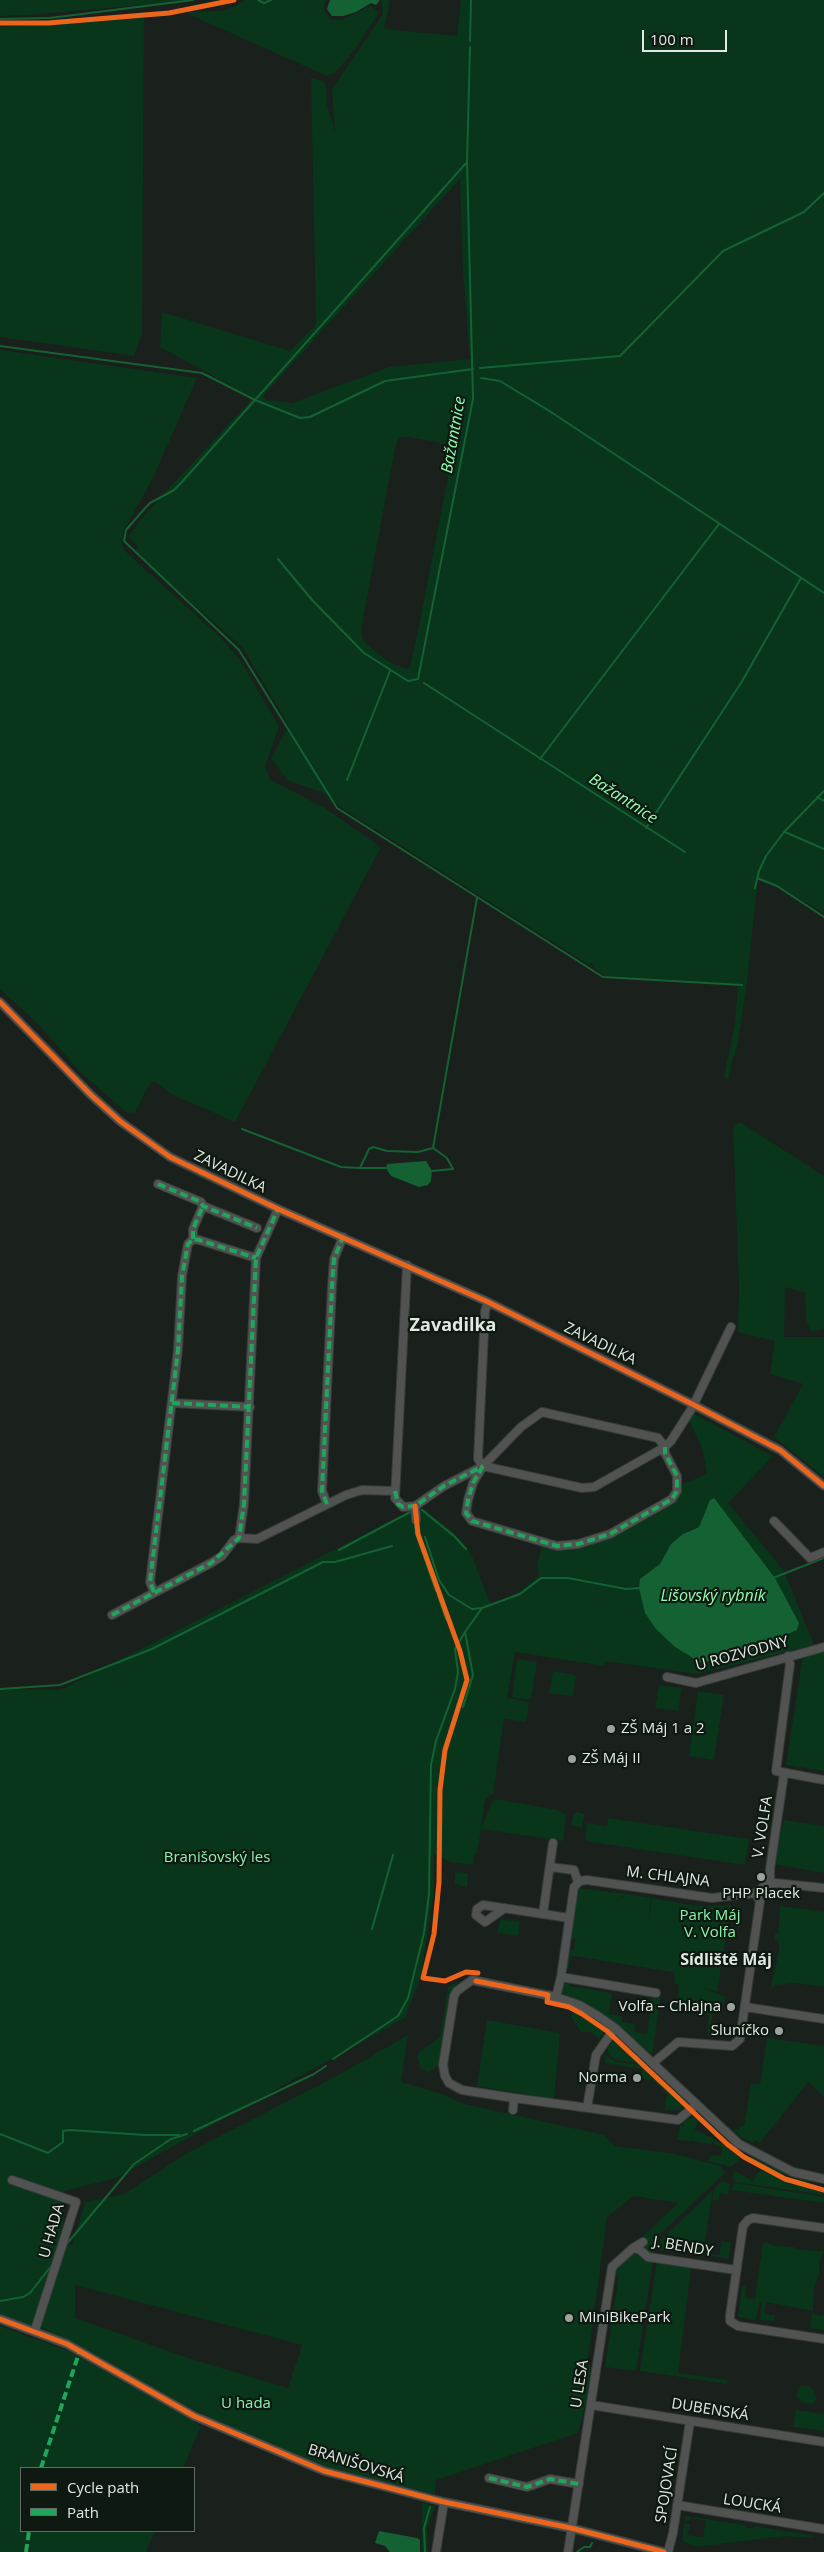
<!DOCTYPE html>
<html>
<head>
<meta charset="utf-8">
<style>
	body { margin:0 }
	#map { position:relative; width:824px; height:2552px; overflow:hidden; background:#1a201b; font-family:"Open Sans",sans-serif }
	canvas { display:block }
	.legend { position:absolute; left:20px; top:2467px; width:175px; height:65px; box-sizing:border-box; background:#0e1911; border:1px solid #626c65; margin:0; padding:6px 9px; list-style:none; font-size:15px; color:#e1e9e2 }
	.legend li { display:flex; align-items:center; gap:10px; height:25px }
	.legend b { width:25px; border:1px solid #626c65 }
	.scale { position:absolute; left:642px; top:30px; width:85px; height:22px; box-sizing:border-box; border:2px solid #e1e9e2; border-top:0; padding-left:6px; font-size:15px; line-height:18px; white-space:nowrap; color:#e1e9e2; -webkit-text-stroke:4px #0e1911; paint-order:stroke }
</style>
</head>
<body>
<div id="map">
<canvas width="824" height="2552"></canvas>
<ul class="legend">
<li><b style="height:6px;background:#eb651d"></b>Cycle path</li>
<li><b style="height:6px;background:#20a55d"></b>Path</li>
</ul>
<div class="scale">100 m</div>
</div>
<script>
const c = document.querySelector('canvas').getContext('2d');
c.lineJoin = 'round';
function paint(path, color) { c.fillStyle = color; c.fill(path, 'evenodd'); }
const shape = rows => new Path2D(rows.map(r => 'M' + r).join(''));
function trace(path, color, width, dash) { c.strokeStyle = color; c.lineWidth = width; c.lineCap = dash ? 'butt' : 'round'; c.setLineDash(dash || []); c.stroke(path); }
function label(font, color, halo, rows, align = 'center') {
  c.font = font + ' "Open Sans",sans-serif'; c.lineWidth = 4.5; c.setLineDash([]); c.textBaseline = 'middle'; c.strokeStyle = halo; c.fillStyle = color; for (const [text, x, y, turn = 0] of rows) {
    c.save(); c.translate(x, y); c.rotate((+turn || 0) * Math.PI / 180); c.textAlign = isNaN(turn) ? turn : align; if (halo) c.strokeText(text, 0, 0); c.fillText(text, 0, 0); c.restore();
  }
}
paint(shape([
	[0,0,197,0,29,15,0,16],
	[246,0,326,0,323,9,330,19,342,20,371,6,379,12,356,48,336,72,327,76,186,13,227,10],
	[381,0,390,0,384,29,457,36,461,0,824,0,824,913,772,883,766,884,758,878,746,991,737,1047,731,1064,729,1079,731,1081,724,1077,735,1023,738,984,605,976,594,967,591,962,589,965,340,807,329,795,287,780,271,758,289,726,243,648,136,554,137,545,128,537,147,512,253,398,160,347,162,312,290,351,316,325,311,78,323,81,326,85,327,105,335,132,332,89,383,14],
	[460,179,463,272,470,359,389,367,292,403,266,400,263,396],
	[408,437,437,442,452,448,453,451,420,621,410,667,407,669,391,663,370,647,363,640,361,630,395,448,399,438],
	[144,18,142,333,134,356,0,337,0,27],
	[0,350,197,378,153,478,123,532,122,545,125,551,220,637,240,660,279,726,265,767,271,780,325,808,381,847,235,1122,173,1095,154,1081,149,1085,135,1113,126,1112,80,1072,40,1026,0,989],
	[740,1122,824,1176,824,1329,811,1332,806,1319,805,1293,785,1287,784,1337,824,1337,824,1477,774,1437,803,1384,770,1374,775,1341,738,1332,739,1285,733,1125],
	[694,1414,773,1456,728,1503,784,1571,814,1645,698,1674,605,1661,604,1666,515,1652,507,1698,529,1702,526,1722,504,1719,493,1794,485,1799,481,1828,492,1802,495,1799,558,1810,566,1815,563,1841,481,1829,477,1853,474,1853,473,1865,450,1862,434,1854,434,1890,421,1976,405,2018,116,2178,64,2191,63,2225,34,2328,0,2316,0,1689,61,1690,410,1511,423,1508,454,1533,470,1551,491,1605,521,1591,539,1575,537,1565,542,1545,575,1549,611,1536,671,1502,680,1485,707,1474,702,1448,689,1420],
	[713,1498,775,1578,799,1623,797,1630,747,1652,701,1663,675,1647,656,1629,660,1564,671,1544,691,1529,699,1527,710,1500],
	[824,1649,824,1771,786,1765,803,1655],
	[517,1659,537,1662,531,1700,512,1697],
	[553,1671,576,1675,573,1696,549,1693],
	[659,1685,682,1688,678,1711,655,1708],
	[698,1691,724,1695,714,1760,689,1756],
	[577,1812,585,1814,582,1828,571,1825,573,1816],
	[608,1818,749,1839,745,1865,585,1841,587,1823,607,1826],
	[784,1820,824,1826,824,1873,774,1864],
	[455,1872,468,1873,467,1887,455,1884],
	[578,1888,626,1894,603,1912,627,1894,651,1898,648,1923,652,1898,695,1906,731,1905,717,1992,701,1987,725,1997,724,2004,714,2004,710,2030,714,2031,713,2036,707,2036,709,2015,676,2009,679,1988,678,1984,674,1984,675,1973,672,1972,574,1956,570,1957,569,1968,566,1968,569,1949,574,1950,575,1939,570,1938],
	[780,1906,824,1912,824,1987,794,1983,776,1985,770,1990,779,1951,779,1941,774,1940,775,1934,778,1934],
	[500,1919,520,1922,518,1936,497,1933],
	[458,1981,450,1996,439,2064,435,2069,427,2072,420,2068,417,2054,440,2037,448,1987],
	[571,1981,570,1986,612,1993,609,2014,622,2016,622,2022,635,2024,634,2032,647,2034,653,1994,661,1995,652,2055,603,2014,562,1993,563,1984],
	[573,2012,605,2031,599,2039,590,2032,581,2032,571,2017],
	[487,2020,560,2033,554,2099,477,2086],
	[408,2035,401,2082,445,2095,464,2104,604,2135,615,2146,675,2154,721,2166,722,2170,726,2172,657,2237,654,2256,647,2254,643,2248,645,2244,641,2238,678,2203,634,2196,607,2217,587,2366,591,2367,586,2403,578,2433,436,2480,435,2494,335,2470,265,2442,192,2409,74,2343,40,2327,67,2244,72,2246,85,2202,124,2194,189,2152,344,2072],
	[75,2285,302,2345,288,2388,191,2359,75,2318],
	[767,2038,824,2046,824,2097,808,2082,760,2143,756,2140,753,2143,740,2137,733,2130,739,2130,740,2126,744,2126,751,2083,760,2084],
	[612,2041,617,2044,638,2063,616,2060,610,2056,607,2050],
	[604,2054,617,2062,643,2065,664,2085,661,2088,652,2080,641,2078,642,2069,605,2063],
	[664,2087,683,2106,679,2110,664,2110,667,2094,662,2089],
	[694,2116,698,2121,691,2141,677,2140,680,2125,684,2126,683,2122],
	[694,2129,714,2139,712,2144,692,2141],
	[715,2139,741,2158,731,2167,708,2161,711,2155,721,2156,722,2147,714,2144],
	[750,2155,779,2170,810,2181,810,2183,765,2168,751,2160],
	[734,2170,753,2181,760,2170,793,2183,824,2192,824,2195,735,2182,733,2178],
	[722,2181,730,2184,728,2195,720,2193,718,2201,712,2200,714,2189],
	[734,2183,824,2197,824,2203,731,2190],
	[713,2190,703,2254,691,2252,692,2244,679,2242,677,2253,659,2250,661,2240],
	[722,2241,731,2243,729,2259,704,2255,706,2242,710,2242,710,2254,719,2255],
	[763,2242,776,2246,794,2247,800,2250,823,2251,821,2260,819,2260,819,2274,814,2288,813,2311,766,2302,764,2312,768,2315,775,2315,774,2321,760,2320,762,2302,760,2301,756,2320,738,2317,742,2286,746,2286,745,2298,755,2299],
	[634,2253,653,2261,636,2371,605,2367,619,2276,612,2275,621,2259],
	[657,2261,697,2266,696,2269,691,2269,678,2373,728,2380,727,2384,640,2371],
	[824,2312,824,2330,810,2328,812,2314,823,2316],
	[0,2326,77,2354,201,2426,183,2468,21,2468,21,2531,155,2531,146,2552,29,2552,30,2547,25,2546,24,2552,0,2552],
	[801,2385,811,2387,817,2398,813,2404,801,2402,796,2396],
	[796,2410,824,2414,824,2431,793,2427],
	[422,2503,435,2506,427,2529,428,2552,422,2552],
	[685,2516,745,2525,745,2527,753,2529,754,2526,816,2536,812,2538,785,2536,696,2547,682,2541,684,2523,690,2524,688,2535,703,2537,706,2521,691,2518,690,2521,685,2520]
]), '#09351a');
paint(shape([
	[330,0,380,0,376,5,371,3,356,12,343,16,332,16,327,9],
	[426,1161,432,1171,431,1181,428,1185,419,1187,391,1176,386,1168,387,1164],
	[714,1498,775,1578,799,1623,797,1630,747,1652,701,1663,675,1647,656,1629,645,1613,639,1588,640,1579,660,1564,671,1544,683,1534,699,1527,710,1500],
	[379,2531,417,2538,420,2540,420,2552,390,2552,385,2546,375,2543]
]), '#146233');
trace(shape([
	[258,0,264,3,271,0],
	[0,19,50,18,193,0],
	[470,41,471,0],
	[470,47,467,162,181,483,174,490,150,503,139,515,126,530,124,541,239,650,337,808,603,977,742,985],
	[0,346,202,373,255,400,300,418,310,417,385,381,473,369],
	[480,368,620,356,723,251,804,212,824,193],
	[481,378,500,381,551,412,824,593],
	[278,559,313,601,364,653,408,681,418,679,473,399,467,162],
	[424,683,685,852],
	[540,759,719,524],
	[347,780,390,671],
	[817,797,824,801],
	[646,828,741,683,801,578],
	[785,832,824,849],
	[757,878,777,886,824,917],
	[755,888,759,871,766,856,784,832,824,791],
	[242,1129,341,1167,360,1168,369,1149,373,1147,387,1151,418,1152,433,1148,477,898],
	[360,1168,386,1168],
	[432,1171,453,1169,447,1158,433,1148],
	[422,1510,454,1536,466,1549],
	[415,1522,416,1534,436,1591],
	[425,1537,439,1580,449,1595,472,1609,482,1608],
	[339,1550,412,1511],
	[773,1578,824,1558],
	[438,1596,446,1619],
	[0,1689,60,1685,152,1649,323,1562,335,1562,392,1546],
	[463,1707,473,1675,465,1632],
	[372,1929,393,1855],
	[333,2059,398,2016,408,1998,424,1933,429,1894,431,1765,436,1741,455,1689,458,1672,455,1649,465,1632,482,1608,520,1594,541,1578,568,1578,626,1589,641,1588],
	[194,2131,314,2074,326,2066],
	[0,2134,48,2153,63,2142,63,2131,70,2130,145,2135,179,2135],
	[65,2246,134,2164,171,2139,187,2134],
	[0,2301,23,2297,30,2293,52,2265],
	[425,2552,424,2528,430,2507],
	[577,2552,584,2547,590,2547,592,2543]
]), '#146233', 2);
const minor = shape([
	[0,1002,91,1095,121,1122,170,1157,278,1209,488,1302,694,1405,780,1450,824,1486],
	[158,1184,201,1202,203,1206,257,1228],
	[193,1239,193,1229,203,1206],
	[407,1265,395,1498,403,1507,415,1506,444,1486,483,1466,582,1488,594,1487,665,1447,671,1441,692,1408,731,1327],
	[172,1403,250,1407],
	[542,1412,658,1438,665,1447,665,1453,677,1476,677,1491,672,1499,610,1534,578,1544,557,1546,472,1521,466,1513,468,1500,473,1483,483,1466,521,1427,542,1412],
	[483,1466,478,1459,485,1311,488,1302],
	[327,1504,322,1491,332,1287,334,1259,343,1237],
	[415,1506,416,1520],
	[774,1521,810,1558,824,1552],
	[239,1538,244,1504,256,1258,278,1209],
	[154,1592,150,1582,178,1350,182,1276,188,1244,193,1239,199,1240,256,1258],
	[112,1615,211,1563,222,1556,234,1540,239,1538,257,1539,346,1495,362,1490,395,1491],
	[788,1656,790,1664,776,1771,824,1780],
	[667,1677,696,1683,824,1647],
	[550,1867,574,1870,578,1882],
	[770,1884,770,1869,784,1774],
	[755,1893,763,1887,775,1883,824,1888],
	[505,1908,485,1922,476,1915,477,1909,483,1905,543,1914,569,1918],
	[543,1914,553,1843],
	[561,1977,656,1993],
	[556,1997,561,1977,574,1887,580,1881,587,1880,712,1898,755,1893],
	[745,2007,824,2019],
	[653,2063,678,2042,732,2046,740,2039,760,1901,755,1893],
	[514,2098,462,2090,449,2083,445,2076,443,2065,454,1996,457,1991,472,1980,556,1997,579,2005,598,2016,615,2028,739,2144,793,2172,824,2179],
	[587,2108,596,2055,615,2028],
	[513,2110,514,2098,678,2120,696,2105],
	[12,2180,76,2202,35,2330],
	[824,2228,753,2218,748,2220,743,2226,730,2315,730,2321,738,2326,824,2339],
	[633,2248,643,2242],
	[0,2319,67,2344,194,2416,324,2471,444,2502,571,2528,664,2552],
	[591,2405,824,2442],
	[489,2478,527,2487,550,2479,579,2484],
	[677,2505,824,2529],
	[436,2552,444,2502],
	[568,2552,612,2267,633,2248,640,2250,648,2257,736,2270],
	[668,2552,673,2533,690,2421]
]);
trace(minor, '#373b38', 10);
trace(minor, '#505351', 8);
trace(shape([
	[158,1184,201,1202,203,1206,257,1228],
	[193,1239,193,1229,203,1206],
	[172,1403,250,1407],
	[483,1466,473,1483,468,1500,466,1513,472,1521,557,1546,578,1544,610,1534,672,1499,677,1491,677,1476,665,1453,665,1447],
	[395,1491,398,1504,403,1507,415,1506,444,1486,483,1466],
	[327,1504,322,1491,332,1287,334,1259,343,1237],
	[154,1592,150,1582,178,1350,182,1276,188,1244,193,1239,199,1240,256,1258],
	[112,1615,211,1563,239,1538,244,1504,256,1258,278,1209],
	[41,2468,80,2350],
	[489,2478,527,2487,550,2479,579,2484],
	[26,2552,29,2531]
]), '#20a55d', 4, [8, 4]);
trace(shape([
	[0,23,48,23,169,13,234,0],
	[0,1002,91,1095,121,1122,170,1157,278,1209,488,1302,694,1405,780,1450,824,1486],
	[415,1506,418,1534,460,1651,467,1680,445,1750,440,1790,439,1882,434,1934,423,1978,445,1981,466,1972,478,1973],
	[476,1981,548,1995,547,2002,569,2007,582,2014,607,2031,727,2144,744,2157,785,2179,824,2190],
	[0,2319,67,2344,194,2416,324,2471,444,2502,571,2528,664,2552]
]), '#eb651d', 5);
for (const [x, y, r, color] of [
	[611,1729,5,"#9ba39c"],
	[572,1759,5,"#9ba39c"],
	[761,1877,5,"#9ba39c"],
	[731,2007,5,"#9ba39c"],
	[779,2031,5,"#9ba39c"],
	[637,2078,5,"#9ba39c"],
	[569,2318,5,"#9ba39c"]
]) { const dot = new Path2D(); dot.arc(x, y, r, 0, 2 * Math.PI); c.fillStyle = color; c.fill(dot); trace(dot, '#0e1911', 2); }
label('15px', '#e1e9e2', '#0e1911', [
	["ZAVADILKA",230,1172,26],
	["ZAVADILKA",600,1344,26],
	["U ROZVODNY",742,1654,-15],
	["V. VOLFA",763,1827,-81],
	["M. CHLAJNA",668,1877,7],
	["U HADA",52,2231,-74],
	["J. BENDY",683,2247,10],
	["U LESA",580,2384,-81],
	["DUBENSKÁ",710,2410,9],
	["BRANIŠOVSKÁ",356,2464,17],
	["SPOJOVACÍ",667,2485,-81],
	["LOUCKÁ",752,2504,9]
]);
label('15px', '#e1e9e2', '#0e1911', [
	["ZŠ Máj 1 a 2",621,1729],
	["ZŠ Máj II",582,1759],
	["PHP Placek",761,1894,"center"],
	["Volfa – Chlajna",721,2007,"right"],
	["Sluníčko",769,2031,"right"],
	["Norma",627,2078,"right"],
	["MiniBikePark",579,2318]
], 'left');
label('15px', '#8bf3a9', '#0e1911', [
	["Branišovský les",217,1858],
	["Park Máj",710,1916],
	["V. Volfa",710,1933],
	["U hada",246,2404]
]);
label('italic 16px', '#94fcb1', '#0e1911', [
	["Bažantnice",454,435,-80],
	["Bažantnice",623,799,33],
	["Lišovský rybník",713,1596]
]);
label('bold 16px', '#e1e9e2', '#0e1911', [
	["Sídliště Máj",726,1960]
]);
label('bold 18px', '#e1e9e2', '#0e1911', [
	["Zavadilka",453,1326]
]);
</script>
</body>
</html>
